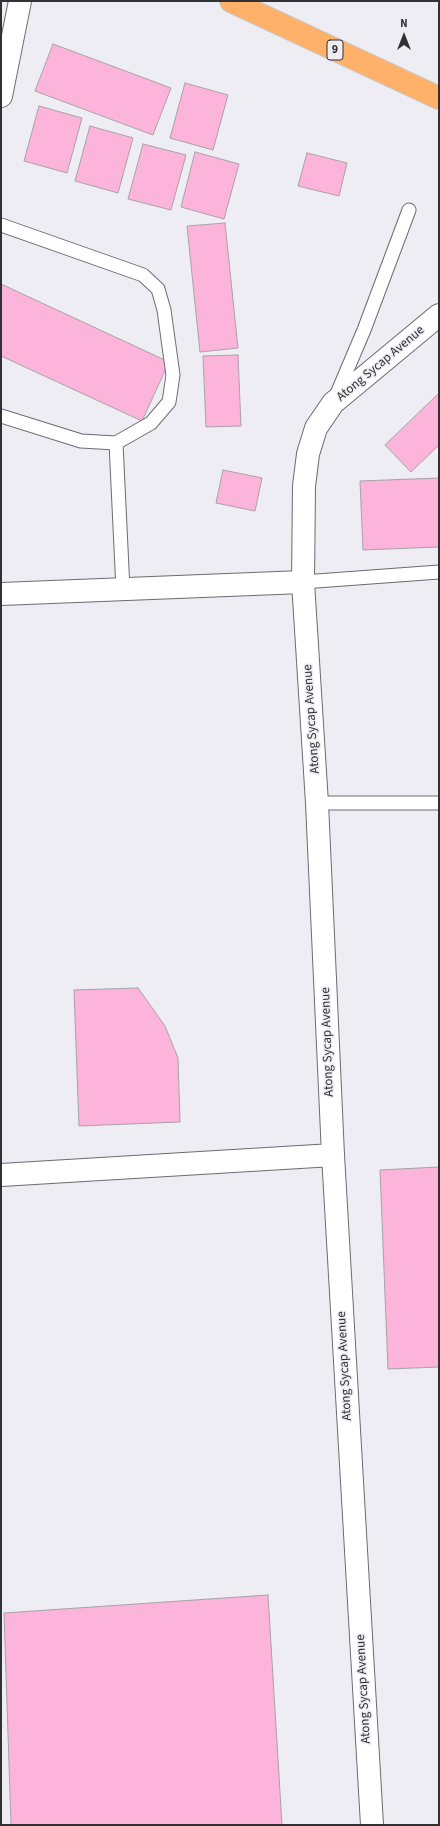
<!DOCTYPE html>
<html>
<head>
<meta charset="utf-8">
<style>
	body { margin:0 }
	#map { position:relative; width:440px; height:1826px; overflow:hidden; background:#ededf3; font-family:"Source Sans 3",sans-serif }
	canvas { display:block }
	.frame { position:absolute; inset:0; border:2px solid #313133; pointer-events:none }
	.north { position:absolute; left:384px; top:16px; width:40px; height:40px; -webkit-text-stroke:3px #ededf3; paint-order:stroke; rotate:0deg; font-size:11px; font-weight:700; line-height:16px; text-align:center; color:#313133 }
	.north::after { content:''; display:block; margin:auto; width:14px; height:18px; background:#313133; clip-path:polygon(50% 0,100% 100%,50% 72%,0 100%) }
</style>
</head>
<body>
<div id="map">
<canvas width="440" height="1826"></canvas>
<div class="frame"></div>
<div class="north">N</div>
</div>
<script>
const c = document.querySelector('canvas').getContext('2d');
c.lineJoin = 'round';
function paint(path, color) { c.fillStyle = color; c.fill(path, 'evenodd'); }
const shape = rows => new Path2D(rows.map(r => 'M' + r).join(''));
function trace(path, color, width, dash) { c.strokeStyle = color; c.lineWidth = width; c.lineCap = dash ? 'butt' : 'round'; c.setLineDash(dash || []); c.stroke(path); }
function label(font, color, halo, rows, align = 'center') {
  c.font = font + ' "Source Sans 3",sans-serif'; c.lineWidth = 3; c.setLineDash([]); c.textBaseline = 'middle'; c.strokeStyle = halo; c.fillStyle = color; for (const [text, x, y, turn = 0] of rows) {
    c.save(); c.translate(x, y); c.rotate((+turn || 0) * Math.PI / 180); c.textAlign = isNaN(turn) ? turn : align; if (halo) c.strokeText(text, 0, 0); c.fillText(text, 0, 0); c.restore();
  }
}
const building = shape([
	[53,44,171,88,153,135,35,91,53,44],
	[185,83,228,95,213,150,170,138,185,83],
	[39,106,82,118,67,173,24,161,39,106],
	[90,126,133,138,118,193,75,181,90,126],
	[143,144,186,155,171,210,128,199,143,144],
	[195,152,239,164,224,219,181,207,195,152],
	[307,153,347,163,339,196,298,186,307,153],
	[225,223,238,348,200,352,187,226,225,223],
	[1,284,169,362,142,421,1,356,1,284],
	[238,355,241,426,206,427,203,356,238,355],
	[439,393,439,445,411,472,385,445,439,393],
	[223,470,262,478,255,511,216,503,223,470],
	[439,478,439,547,363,550,360,481,439,478],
	[138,988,165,1026,178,1058,180,1122,79,1126,74,990,138,988],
	[439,1167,439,1367,388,1369,380,1170,439,1167],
	[268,1595,282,1825,11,1825,4,1613,268,1595]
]);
paint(building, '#fcb4da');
trace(building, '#a7a2a5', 1);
const lane = shape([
	[1,225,143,275,158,289,164,310,173,375,169,402,151,423,116,443,81,441,1,416],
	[336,396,364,330,409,210],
	[116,443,123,590],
	[303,582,439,572],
	[317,803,439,803]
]);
const street = shape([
	[1,96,20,1],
	[1,594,303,582],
	[1,1175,333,1155],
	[372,1825,333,1155,317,803,303,582,304,486,308,454,316,428,333,403,439,315]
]);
const highway = shape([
	[231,1,439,98]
]);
trace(lane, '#6b6b70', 15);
trace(street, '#6b6b70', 24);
trace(highway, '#c9c9ca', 24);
trace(lane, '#fff', 13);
trace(street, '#fff', 22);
trace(highway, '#ffb16a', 22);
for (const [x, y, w] of [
	[335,50,16]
]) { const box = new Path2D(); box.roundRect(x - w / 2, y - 10, w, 20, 3); c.fillStyle = '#ededf3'; c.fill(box); trace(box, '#313133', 1); }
label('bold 12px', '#313133', null, [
	["9",335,50]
]);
label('13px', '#313133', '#ededf3', [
	["Atong Sycap Avenue",381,364,-40],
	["Atong Sycap Avenue",312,719,-94],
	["Atong Sycap Avenue",328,1042,-92],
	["Atong Sycap Avenue",345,1366,-93],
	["Atong Sycap Avenue",364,1689,-93]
]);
</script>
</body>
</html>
